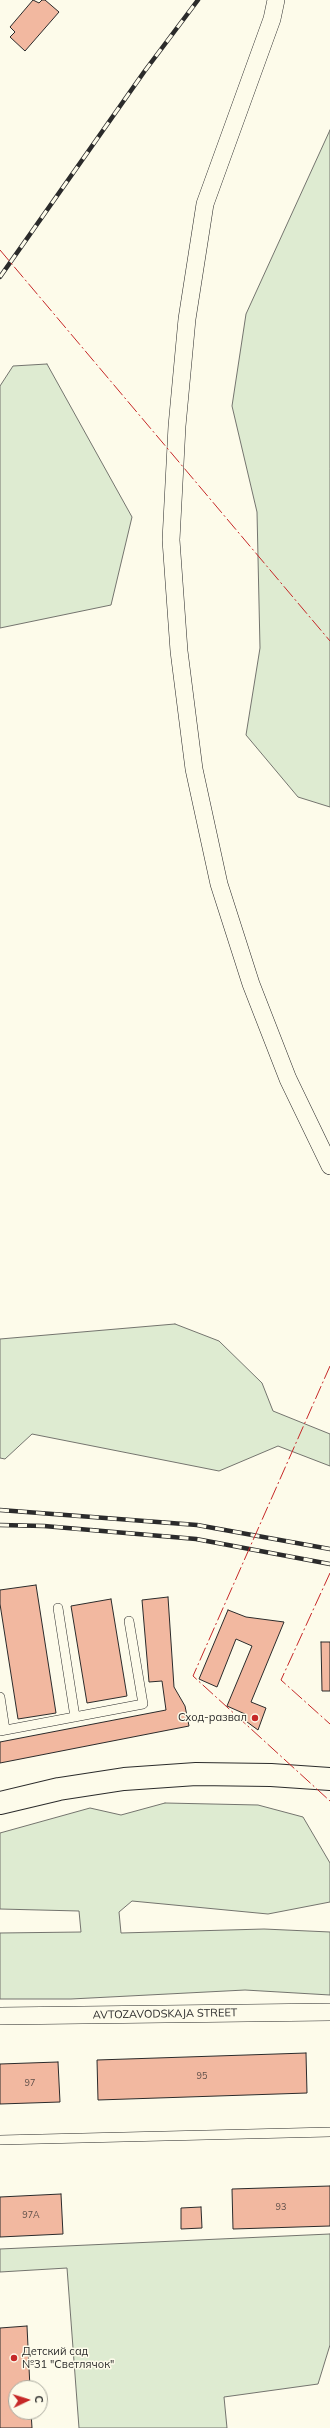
<!DOCTYPE html>
<html>
<head>
<meta charset="utf-8">
<style>
	body { margin:0 }
	#map { position:relative; width:330px; height:2428px; overflow:hidden; background:#fdfbea; font-family:Mulish,sans-serif }
	canvas { display:block }
	.north { position:absolute; left:8px; top:2380px; width:40px; height:40px; box-sizing:border-box; background:#fdfbea; border:1px solid #a9a89e; border-radius:50%; rotate:86deg; font-size:11px; font-weight:700; line-height:16px; text-align:center; color:#2b2b2b }
	.north::after { content:''; display:block; margin:auto; width:14px; height:18px; background:#c62828; clip-path:polygon(50% 0,100% 100%,50% 72%,0 100%) }
</style>
</head>
<body>
<div id="map">
<canvas width="330" height="2428"></canvas>
<div class="north">С</div>
</div>
<script>
const c = document.querySelector('canvas').getContext('2d');
c.lineJoin = 'round';
function paint(path, color) { c.fillStyle = color; c.fill(path, 'evenodd'); }
const shape = rows => new Path2D(rows.map(r => 'M' + r).join(''));
function trace(path, color, width, dash) { c.strokeStyle = color; c.lineWidth = width; c.lineCap = dash ? 'butt' : 'round'; c.setLineDash(dash || []); c.stroke(path); }
function label(font, color, halo, rows, align = 'center') {
  c.font = font + ' Mulish,sans-serif'; c.lineWidth = 3; c.setLineDash([]); c.textBaseline = 'middle'; c.strokeStyle = halo; c.fillStyle = color; for (const [text, x, y, turn = 0] of rows) {
    c.save(); c.translate(x, y); c.rotate((+turn || 0) * Math.PI / 180); c.textAlign = isNaN(turn) ? turn : align; if (halo) c.strokeText(text, 0, 0); c.fillText(text, 0, 0); c.restore();
  }
}
const green = shape([
	[330,130,330,807,298,797,246,735,260,648,257,512,232,406,246,314,330,130],
	[47,364,132,517,111,605,0,628,0,386,13,366,47,364],
	[175,1324,219,1341,262,1383,273,1411,330,1434,330,1466,278,1446,219,1471,32,1434,5,1459,0,1458,0,1339,175,1324],
	[165,1803,258,1805,303,1817,330,1863,330,1902,268,1914,132,1901,119,1912,121,1933,264,1929,330,1932,330,1995,245,1990,71,1999,0,1999,0,1933,81,1932,79,1911,0,1909,0,1833,90,1808,121,1815,165,1803],
	[330,2234,330,2345,318,2384,224,2397,227,2428,79,2428,67,2268,0,2272,0,2249,330,2234]
]);
paint(green, '#deebd1');
trace(green, '#74746e', 1);
const building = shape([
	[33,0,39,3,42,0,45,0,59,12,25,51,10,37,15,32,10,27,33,0],
	[36,1585,56,1713,18,1719,0,1604,0,1590,36,1585],
	[168,1597,174,1687,185,1706,189,1726,0,1763,0,1742,166,1710,162,1681,149,1682,142,1600,168,1597],
	[111,1599,127,1696,87,1703,71,1606,111,1599],
	[228,1610,246,1617,284,1622,251,1702,266,1708,258,1730,243,1719,245,1714,227,1706,252,1646,236,1639,217,1687,199,1679,228,1610],
	[321,1642,330,1642,330,1691,322,1691,321,1642],
	[306,2053,307,2093,98,2100,97,2060,306,2053],
	[58,2062,60,2102,0,2104,0,2064,58,2062],
	[330,2186,330,2226,233,2229,232,2189,330,2186],
	[61,2194,63,2234,0,2237,0,2197,61,2194],
	[201,2207,202,2228,181,2229,181,2208,201,2207],
	[27,2326,30,2388,16,2388,16,2412,31,2412,32,2428,0,2428,0,2328,27,2326]
]);
paint(building, '#f2b8a0');
trace(building, '#2b2b2b', 1);
const lane = shape([
	[58,1608,75,1717],
	[0,1697,5,1730],
	[0,1731,143,1704,129,1621],
	[0,2140,330,2132]
]);
const street = shape([
	[276,0,272,19,205,204,187,319,177,426,171,540,179,651,194,769,219,884,251,984,288,1079,330,1166],
	[0,2016,330,2012]
]);
const secondary = shape([
	[0,1803,59,1789,124,1779,196,1774,271,1775,330,1779]
]);
trace(lane, '#2b2b2b', 10);
trace(street, '#2b2b2b', 18);
trace(secondary, '#2b2b2b', 24);
trace(lane, '#fdfbea', 9);
trace(street, '#fdfbea', 17);
trace(secondary, '#fdfbea', 22);
const rail = shape([
	[0,277,144,72,198,0],
	[0,1510,197,1525,330,1549],
	[0,1525,44,1526,196,1539,330,1564]
]);
trace(rail, '#2b2b2b', 4.5);
trace(rail, '#fdfbea', 3, [9]);
trace(shape([
	[0,250,330,641],
	[330,1366,193,1676,330,1801],
	[330,1573,281,1680,330,1724]
]), '#c62828', 1, [14, 3, 2, 3]);
for (const [x, y, r, color] of [
	[255,1718,4,"#c62828"],
	[14,2358,4,"#c62828"]
]) { const dot = new Path2D(); dot.arc(x, y, r, 0, 2 * Math.PI); c.fillStyle = color; c.fill(dot); trace(dot, '#fdfbea', 1.5); }
label('9px', '#5d4e48', null, [
	["95",202,2076],
	["97",30,2083],
	["93",281,2207],
	["97А",31,2215]
]);
label('11px', '#2b2b2b', '#fdfbea', [
	["Сход-развал",247,1718],
	["Детский сад",22,2352,"left"],
	["№31 \"Светлячок\"",22,2365,"left"]
], 'right');
label('11px', '#2b2b2b', '#fdfbea', [
	["AVTOZAVODSKAJA STREET",165,2014,-1]
]);
</script>
</body>
</html>
